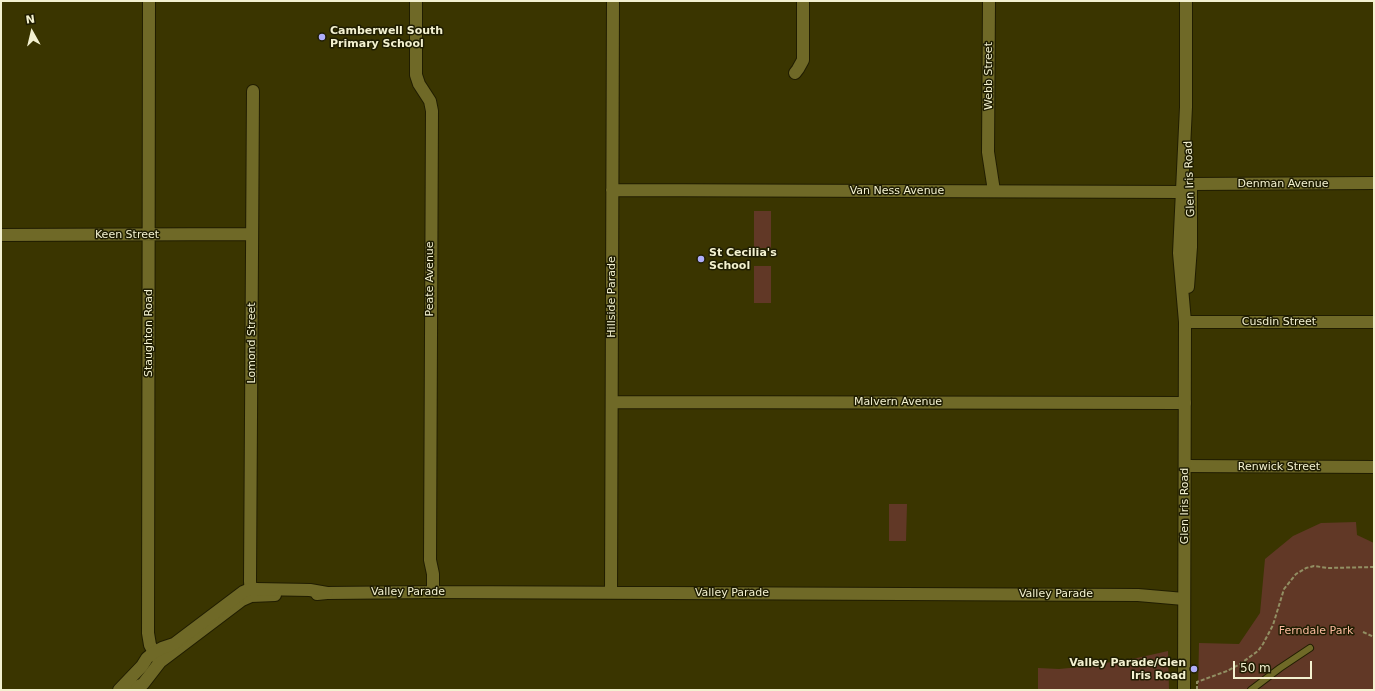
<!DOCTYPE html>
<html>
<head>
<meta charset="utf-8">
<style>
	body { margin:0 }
	#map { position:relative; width:1375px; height:691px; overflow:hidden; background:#3a3500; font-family:"DejaVu Sans",sans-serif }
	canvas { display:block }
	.frame { position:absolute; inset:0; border:2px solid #f3f1d0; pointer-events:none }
	.north { position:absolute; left:12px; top:12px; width:40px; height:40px; -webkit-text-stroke:3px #1f1d02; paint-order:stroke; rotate:352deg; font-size:11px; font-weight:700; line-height:16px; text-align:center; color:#f3f1d0 }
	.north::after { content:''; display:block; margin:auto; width:14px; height:18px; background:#f3f1d0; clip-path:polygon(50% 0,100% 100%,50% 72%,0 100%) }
	.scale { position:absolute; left:1233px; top:661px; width:79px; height:18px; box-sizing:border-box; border:2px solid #f3f1d0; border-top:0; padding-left:5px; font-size:12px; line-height:14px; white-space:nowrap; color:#f3f1d0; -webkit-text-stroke:3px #1f1d02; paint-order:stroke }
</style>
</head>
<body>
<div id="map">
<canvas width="1375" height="691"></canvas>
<div class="frame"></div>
<div class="north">N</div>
<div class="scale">50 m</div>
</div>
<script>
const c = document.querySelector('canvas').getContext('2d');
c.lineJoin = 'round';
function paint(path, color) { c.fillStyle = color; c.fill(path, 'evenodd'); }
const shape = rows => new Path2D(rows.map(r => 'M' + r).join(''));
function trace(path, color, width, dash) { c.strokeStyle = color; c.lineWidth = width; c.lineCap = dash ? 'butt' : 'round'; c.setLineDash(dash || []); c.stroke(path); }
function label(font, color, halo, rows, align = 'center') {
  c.font = font + ' "DejaVu Sans",sans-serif'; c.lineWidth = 3; c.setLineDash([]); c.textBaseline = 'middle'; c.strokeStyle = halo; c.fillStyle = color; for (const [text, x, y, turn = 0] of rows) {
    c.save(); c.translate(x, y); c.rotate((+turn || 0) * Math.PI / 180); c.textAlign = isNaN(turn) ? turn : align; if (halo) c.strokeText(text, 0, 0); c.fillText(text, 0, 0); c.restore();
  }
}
paint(shape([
	[754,211,771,211,771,248,754,248],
	[754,266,771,266,771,303,754,303],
	[889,504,907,504,906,541,889,541],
	[1356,522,1357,535,1374,543,1374,690,1198,690,1199,643,1239,644,1260,613,1265,559,1293,536,1321,523],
	[1168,651,1169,690,1038,690,1038,668,1059,669,1080,667,1137,658]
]), '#613826');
const lane = shape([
	[1251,690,1280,668,1310,648]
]);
const street = shape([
	[149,1,148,633,150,645,159,661],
	[416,1,416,75,419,84,430,101,432,111,430,560,433,574,433,592],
	[989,1,988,152,994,191],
	[795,73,798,69,803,60,803,1],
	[612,190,1182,192],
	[1,235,252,234],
	[1185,322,1374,322],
	[612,402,1185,403],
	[1185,466,1374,467],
	[611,593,613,1],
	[317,594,327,593,433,592,1138,595,1184,599],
	[251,596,250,581,253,91],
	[123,690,134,688,143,684,160,662,242,600,251,596,275,595]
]);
const secondary = shape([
	[1184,198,1186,188,1191,184,1374,183],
	[1188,287,1191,247,1191,186],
	[119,690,142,666,147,658,153,653,162,648,174,644,243,592,250,589,256,589,310,590,327,593],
	[1184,690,1185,322,1179,253,1186,107,1186,1]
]);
trace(lane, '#201d00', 8);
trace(street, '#201d00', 14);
trace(secondary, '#201d00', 14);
trace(shape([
	[1363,632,1374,637],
	[1197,690,1197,682,1227,671,1240,664,1258,651,1263,644,1273,625,1284,589,1296,574,1306,568,1314,566,1328,568,1374,567]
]), '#928f63', 2, [4, 2]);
trace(lane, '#6f6927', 6);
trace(street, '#6f6927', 12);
trace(secondary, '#6f6927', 12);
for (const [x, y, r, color] of [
	[322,37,4,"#afaefa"],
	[701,259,4,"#afaefa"],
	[1194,669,4,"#afaefa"]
]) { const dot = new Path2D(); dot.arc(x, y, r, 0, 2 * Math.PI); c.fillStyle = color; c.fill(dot); trace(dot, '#1f1d02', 1.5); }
label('bold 11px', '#f3f1d0', '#1f1d02', [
	["Camberwell South",330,31],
	["Primary School",330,44],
	["St Cecilia's",709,253],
	["School",709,266],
	["Valley Parade/Glen",1186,663,"right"],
	["Iris Road",1186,676,"right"]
], 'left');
label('11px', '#f3f1d0', '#1f1d02', [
	["Webb Street",989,76,-90],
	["Glen Iris Road",1190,179,-92],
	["Denman Avenue",1283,184],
	["Van Ness Avenue",897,191],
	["Keen Street",127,235],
	["Peate Avenue",430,279,-90],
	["Hillside Parade",612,297,-90],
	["Cusdin Street",1279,322],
	["Staughton Road",149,333,-90],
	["Lomond Street",252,343,-90],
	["Malvern Avenue",898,402],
	["Renwick Street",1279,467],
	["Glen Iris Road",1185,506,-90],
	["Valley Parade",408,592],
	["Valley Parade",732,593],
	["Valley Parade",1056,594]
]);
label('11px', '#f9b99d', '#1f1d02', [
	["Ferndale Park",1316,631]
]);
</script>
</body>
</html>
